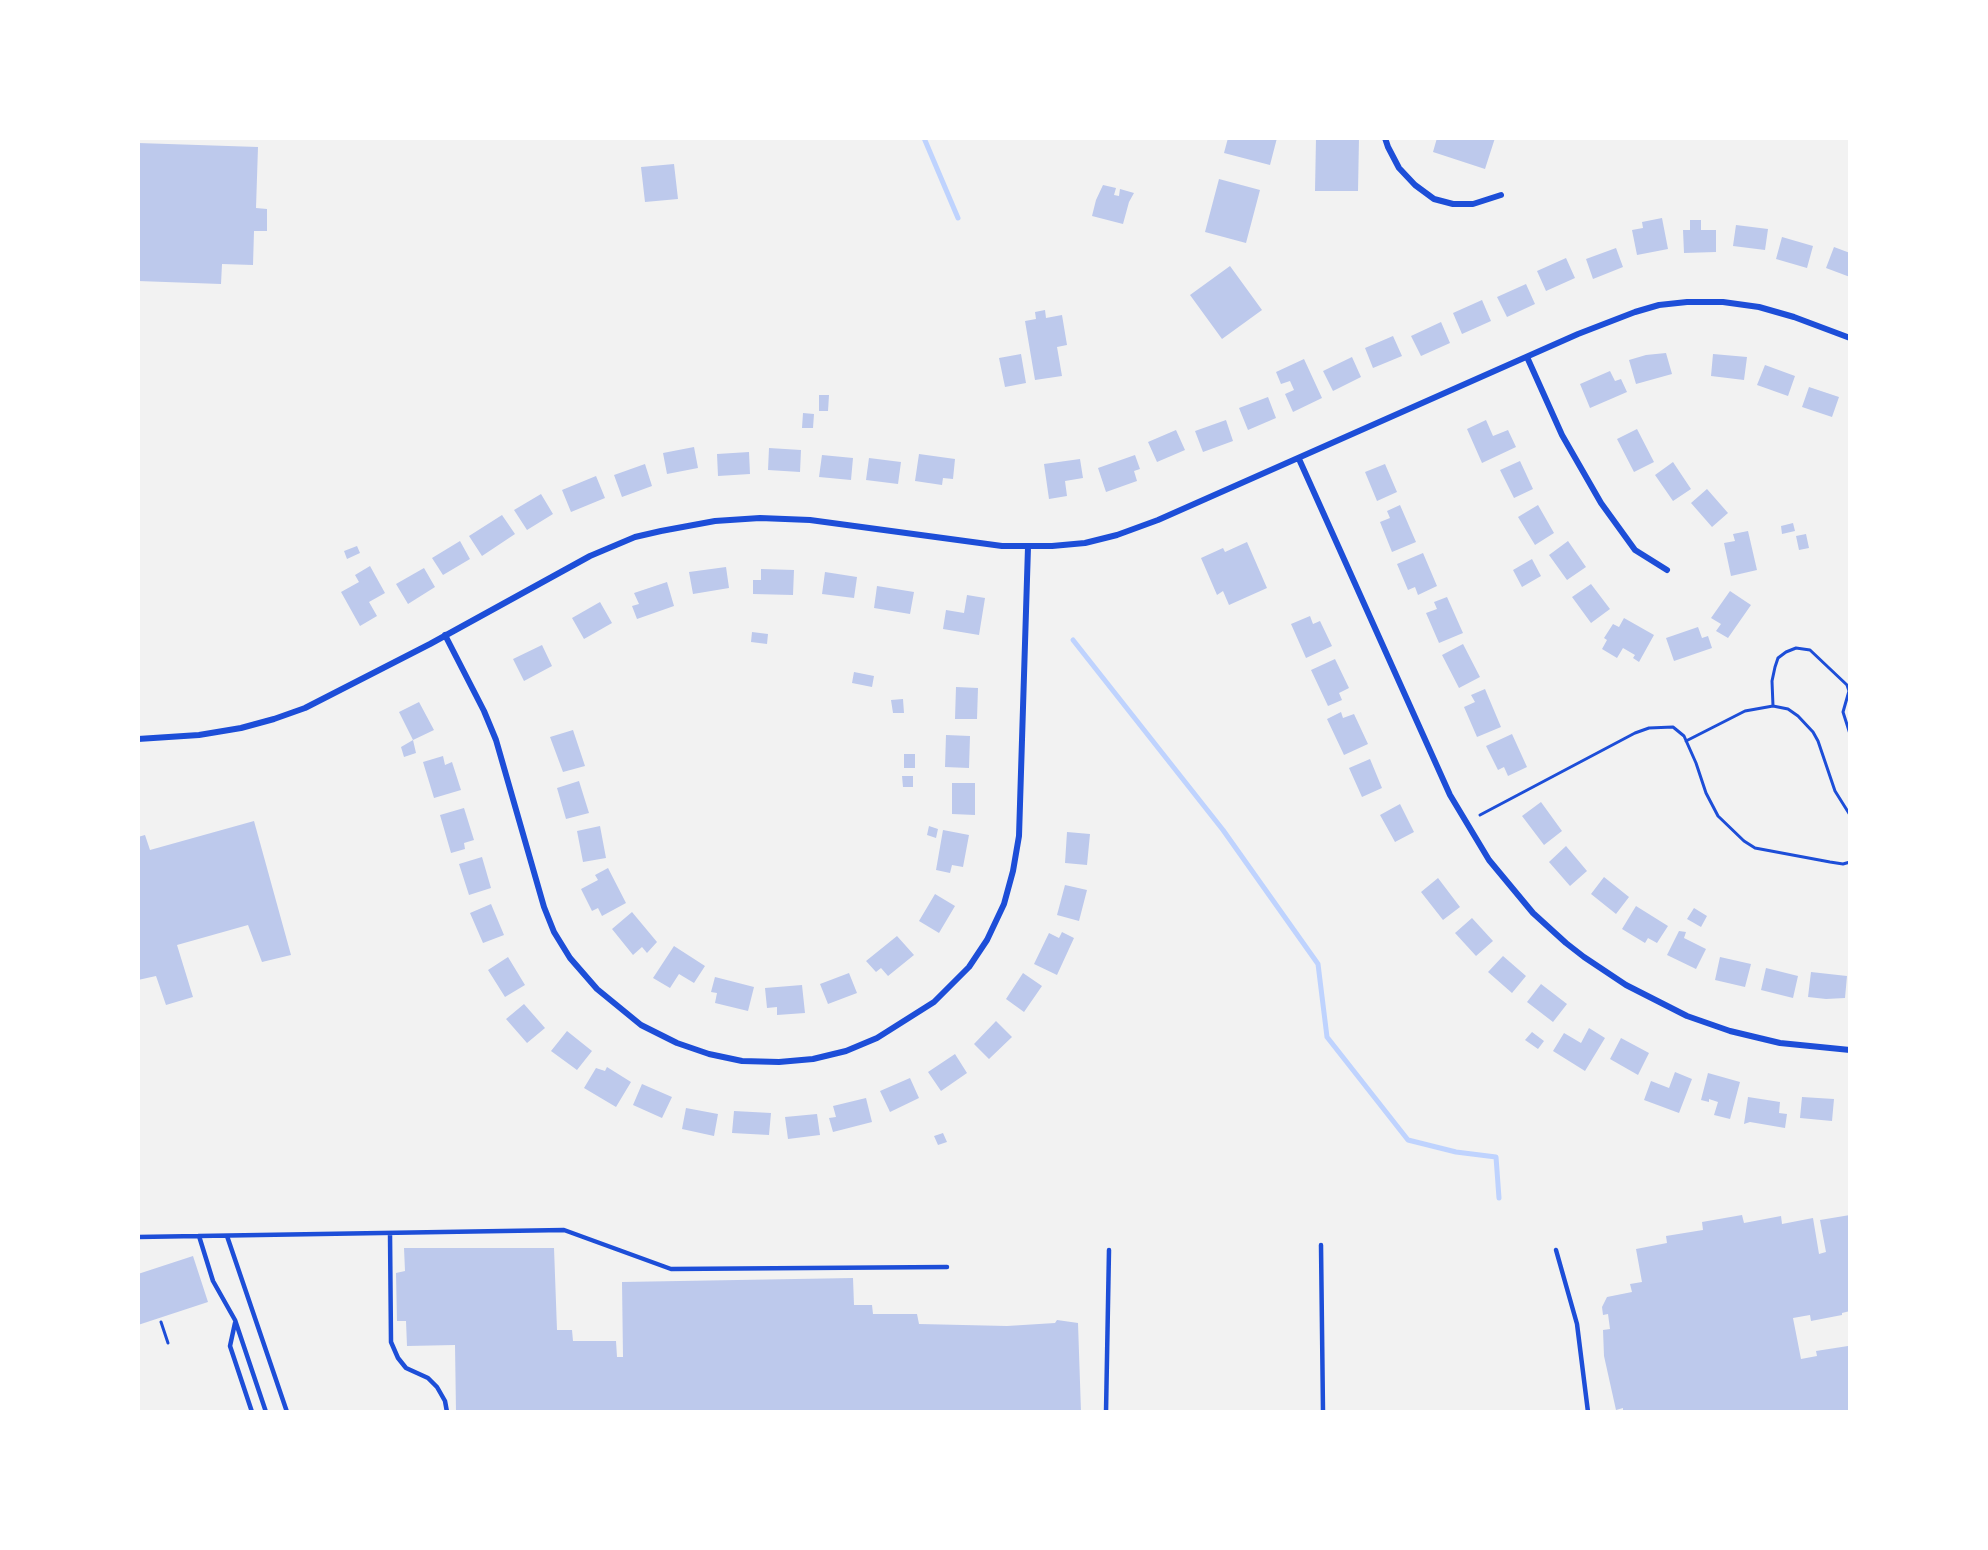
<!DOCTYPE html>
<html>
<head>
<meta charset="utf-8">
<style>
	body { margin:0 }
	#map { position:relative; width:1988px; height:1550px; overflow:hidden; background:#f2f2f2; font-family:"DejaVu Sans",sans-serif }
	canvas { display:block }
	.frame { position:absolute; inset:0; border:140px solid #fff; pointer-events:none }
</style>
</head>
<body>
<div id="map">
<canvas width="1988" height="1550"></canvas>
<div class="frame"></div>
</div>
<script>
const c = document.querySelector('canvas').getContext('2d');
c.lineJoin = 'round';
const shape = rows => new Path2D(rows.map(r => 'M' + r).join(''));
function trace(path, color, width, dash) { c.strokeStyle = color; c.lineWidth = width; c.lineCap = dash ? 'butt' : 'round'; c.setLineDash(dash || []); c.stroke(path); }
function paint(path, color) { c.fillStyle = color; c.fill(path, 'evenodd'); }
trace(shape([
	[924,138,958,218],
	[1073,640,1223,830,1318,964,1327,1037,1408,1140,1456,1152,1496,1157,1499,1198]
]), '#bfd3fe', 5);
paint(shape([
	[1228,138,1277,138,1270,165,1224,153],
	[1316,138,1359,138,1358,191,1315,191],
	[1437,138,1495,138,1485,169,1433,152],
	[138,143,258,147,256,208,267,209,267,231,254,231,253,265,222,264,221,284,138,281],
	[674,164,678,199,645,202,641,167],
	[1219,179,1260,190,1246,243,1205,232],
	[1103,185,1116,188,1114,195,1119,196,1120,189,1134,193,1129,202,1123,224,1092,216,1096,200],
	[1662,218,1668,249,1637,255,1632,230,1643,228,1642,222],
	[1690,220,1701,220,1701,230,1716,230,1716,252,1684,253,1683,230,1690,230],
	[1736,225,1768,229,1765,250,1733,246],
	[1782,237,1813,246,1807,268,1776,259],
	[1834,247,1850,253,1850,277,1826,268],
	[1616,248,1623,267,1593,279,1586,259],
	[1566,258,1575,278,1546,291,1537,271],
	[1230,266,1262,310,1222,339,1190,295],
	[1526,284,1535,304,1507,317,1497,297],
	[1482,300,1491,321,1462,334,1453,313],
	[1045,310,1046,318,1062,315,1067,345,1057,347,1062,376,1035,380,1025,321,1036,319,1035,312],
	[1441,322,1450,343,1421,356,1411,336],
	[1393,336,1402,356,1373,368,1365,348],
	[1666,353,1672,374,1636,384,1629,360,1646,355],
	[1021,354,1026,383,1005,387,999,358],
	[1713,354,1747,357,1744,380,1711,376],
	[1352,357,1361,377,1333,391,1323,371],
	[1304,359,1322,398,1293,412,1285,394,1294,390,1290,381,1281,384,1276,372],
	[1765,365,1795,376,1788,396,1757,385],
	[1610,371,1615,381,1621,379,1627,392,1590,408,1580,384],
	[1809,387,1839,397,1832,417,1802,407],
	[819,395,829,395,828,411,819,411],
	[1268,397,1276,418,1248,430,1239,408],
	[803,413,814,414,813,428,802,428],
	[1226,420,1233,441,1203,452,1195,431],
	[1486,420,1493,436,1508,430,1516,447,1482,463,1467,429],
	[1637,429,1654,462,1634,472,1617,439],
	[1176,430,1185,450,1157,462,1148,442],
	[694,447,698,468,667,474,663,453],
	[769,448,801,450,800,472,768,470],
	[749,452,750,474,718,476,717,454],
	[919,454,955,459,953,479,943,478,942,485,915,481],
	[822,455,853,458,851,480,819,477],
	[1135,455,1140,469,1134,471,1137,481,1106,492,1098,468],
	[869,458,901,462,898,484,866,480],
	[1080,459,1083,478,1065,481,1067,496,1049,499,1044,464],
	[1520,461,1533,489,1514,498,1500,470],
	[1673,462,1691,489,1673,501,1655,475],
	[645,464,652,486,622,497,614,475],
	[1385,464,1397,492,1377,501,1365,472],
	[596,476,605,498,571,512,562,490],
	[1707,489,1728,513,1712,527,1691,503],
	[541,494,553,514,527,530,514,510],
	[1400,505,1416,542,1392,552,1380,522,1390,518,1387,511],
	[1538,505,1554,533,1535,545,1518,517],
	[502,515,515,534,482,556,469,536],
	[1793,523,1795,531,1782,534,1781,526],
	[1748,531,1757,570,1731,576,1724,543,1735,541,1733,534],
	[1806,534,1809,548,1799,550,1796,536],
	[460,541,470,559,443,575,432,558],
	[1568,541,1586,567,1567,580,1549,555],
	[1247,542,1267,588,1229,605,1223,591,1217,595,1201,558,1223,548,1225,552],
	[357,546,360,553,347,559,344,551],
	[1423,553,1437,586,1418,595,1415,587,1408,590,1397,564],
	[1532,559,1541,576,1522,587,1513,570],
	[370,566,385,593,369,602,377,616,360,626,341,592,359,582,355,575],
	[726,567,729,588,693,594,689,572],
	[424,568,435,587,408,604,396,584],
	[761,569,794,570,793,595,753,594,753,580,761,580],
	[825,572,857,577,854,598,822,594],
	[667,582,674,606,637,619,632,606,639,604,634,593],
	[1591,584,1610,609,1591,623,1572,597],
	[877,586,914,592,910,614,874,608],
	[1730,591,1751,605,1728,638,1716,631,1721,624,1711,618],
	[967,595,985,598,979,635,943,629,946,610,964,613],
	[1447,597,1463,633,1439,643,1426,613,1437,609,1434,602],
	[600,602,612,623,584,639,572,618],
	[1310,616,1313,624,1320,621,1332,646,1306,658,1291,624],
	[1624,618,1654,635,1639,662,1633,658,1635,655,1623,648,1617,658,1602,649,1607,640,1604,638,1613,624,1619,627],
	[1698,627,1702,638,1708,636,1712,648,1674,661,1666,638],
	[752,632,768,634,767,644,751,642],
	[1463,644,1480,677,1459,688,1442,655],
	[542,645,552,666,524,681,513,659],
	[1335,659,1349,688,1339,693,1342,700,1328,706,1311,670],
	[854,672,874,676,872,687,852,683],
	[956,687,978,688,977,719,955,719],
	[1485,689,1501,727,1477,737,1464,707,1475,702,1471,695],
	[903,699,904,713,893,713,891,700],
	[419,702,434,730,413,740,399,712],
	[1341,712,1343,718,1354,714,1368,744,1344,755,1327,719],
	[573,730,585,766,563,772,550,737],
	[1512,734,1527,767,1508,776,1504,767,1498,770,1486,746],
	[946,735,970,736,969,768,945,767],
	[413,740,416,753,404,757,401,747],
	[904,754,915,754,915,768,904,768],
	[443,756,445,765,452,762,461,790,434,798,423,762],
	[1370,759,1382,788,1362,797,1349,768],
	[902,776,913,776,913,787,903,787],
	[579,781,589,813,566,819,557,788],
	[952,783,975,783,975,815,952,814],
	[1541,802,1562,831,1544,845,1522,816],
	[1400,804,1414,832,1395,842,1380,815],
	[464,808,474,840,464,843,465,849,451,853,440,815],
	[254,821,291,955,262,962,248,925,177,945,193,997,166,1005,156,976,138,980,138,837,145,835,150,850],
	[600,826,606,858,583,862,577,831],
	[929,826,938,829,936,838,927,835],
	[943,830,969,835,963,867,952,865,950,873,936,870],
	[1067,832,1090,834,1087,865,1065,863],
	[1566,846,1587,871,1570,886,1549,862],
	[482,857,491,888,469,895,459,864],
	[608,868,626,903,602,916,598,908,592,911,581,889,598,880,595,875],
	[1604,877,1629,897,1616,914,1591,894],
	[1438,878,1460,907,1443,920,1421,892],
	[1065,885,1087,890,1079,921,1057,915],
	[935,894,955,906,939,933,919,921],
	[491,904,504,935,483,943,470,913],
	[1636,906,1668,926,1657,943,1648,938,1645,943,1622,929],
	[1694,908,1707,916,1701,927,1687,919],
	[632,912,657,942,647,953,642,947,633,955,612,929],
	[1472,918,1493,941,1476,956,1455,933],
	[1679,931,1686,932,1684,938,1706,949,1696,969,1667,955],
	[1062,932,1074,938,1057,975,1034,964,1049,933,1059,938],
	[897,936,914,955,888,976,881,968,876,972,866,961],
	[674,946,705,966,694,983,679,974,670,988,653,978],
	[1503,956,1526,976,1512,993,1488,972],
	[508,957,525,985,505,997,488,970],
	[1720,957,1751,964,1745,987,1715,980],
	[1766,968,1798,976,1793,998,1761,990],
	[1811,972,1847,976,1845,998,1826,999,1808,997],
	[849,973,857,993,828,1004,820,984],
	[1023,973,1042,986,1024,1012,1006,999],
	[715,977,754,987,748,1011,715,1003,717,993,711,992],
	[1541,984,1567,1004,1553,1022,1527,1002],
	[802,985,805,1013,777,1015,777,1007,767,1008,765,988],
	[524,1004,545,1028,527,1043,506,1019],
	[996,1021,1012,1037,989,1059,974,1044],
	[1589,1028,1605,1038,1585,1071,1553,1051,1564,1033,1581,1043],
	[567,1031,592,1051,577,1070,551,1051],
	[1532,1032,1544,1041,1538,1049,1525,1040],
	[1621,1038,1649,1053,1638,1075,1610,1059],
	[955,1054,967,1073,941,1091,928,1072],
	[607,1067,631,1082,616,1107,584,1088,596,1068,605,1071],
	[1675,1072,1692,1079,1679,1113,1644,1100,1651,1081,1669,1088],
	[1708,1073,1740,1082,1730,1119,1714,1115,1718,1102,1709,1099,1709,1102,1701,1100],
	[910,1078,919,1098,890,1112,880,1091],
	[642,1084,672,1097,662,1118,633,1105],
	[1748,1097,1780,1102,1779,1113,1787,1114,1785,1128,1750,1122,1744,1124],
	[1802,1097,1834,1099,1832,1121,1800,1118],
	[866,1098,872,1122,833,1132,829,1118,836,1117,833,1106],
	[686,1108,718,1114,714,1136,682,1129],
	[734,1111,771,1113,769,1135,732,1133],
	[817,1114,820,1135,788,1139,785,1117],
	[943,1133,947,1142,938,1145,934,1136],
	[1742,1215,1744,1223,1781,1216,1782,1224,1813,1218,1819,1254,1826,1252,1820,1220,1850,1215,1850,1311,1842,1313,1842,1315,1811,1321,1810,1315,1793,1318,1801,1359,1817,1356,1816,1351,1848,1346,1848,1349,1850,1349,1850,1410,1845,1412,1623,1412,1623,1408,1616,1410,1604,1356,1603,1330,1610,1329,1608,1314,1603,1315,1602,1307,1607,1297,1632,1292,1630,1284,1642,1282,1636,1249,1667,1243,1666,1236,1703,1230,1702,1222],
	[404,1248,554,1248,557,1330,572,1330,573,1341,616,1341,617,1357,623,1357,622,1282,853,1278,854,1305,872,1305,873,1314,917,1314,919,1324,1007,1326,1055,1323,1057,1320,1078,1323,1081,1412,456,1412,455,1345,407,1346,406,1321,397,1321,396,1273,405,1271],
	[193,1256,208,1302,138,1325,138,1274]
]), '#bdc9ec');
trace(shape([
	[1773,706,1772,681,1775,667,1778,658,1786,652,1796,648,1810,650,1847,685,1849,691,1843,712,1850,734],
	[1686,741,1745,711,1773,706,1788,709,1798,716,1813,732,1818,741,1835,791,1850,815],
	[1480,815,1635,733,1649,728,1673,727,1684,736,1696,763,1706,793,1718,816,1744,841,1755,848,1830,862,1843,864,1850,862],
	[161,1322,168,1343]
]), '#1d4ed8', 3);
trace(shape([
	[390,1233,391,1342,398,1358,406,1368,428,1378,437,1387,445,1401,447,1412],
	[199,1236,213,1281,235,1320,266,1412],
	[227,1236,287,1412],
	[138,1237,564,1230,671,1269,947,1267],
	[1321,1245,1323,1412],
	[1556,1250,1577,1324,1588,1412],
	[235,1323,230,1346,252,1412],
	[1106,1412,1109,1250]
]), '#1d4ed8', 4.5);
trace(shape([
	[1385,138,1388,147,1399,168,1415,185,1434,199,1453,204,1473,204,1501,195],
	[1527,357,1562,435,1601,503,1635,550,1667,570],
	[1299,459,1450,795,1489,860,1533,913,1566,943,1584,957,1626,985,1687,1016,1730,1031,1780,1043,1850,1050],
	[445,635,484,711,496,740,544,907,554,932,570,958,597,989,641,1025,677,1043,709,1054,742,1061,779,1062,813,1059,846,1051,877,1038,934,1002,969,967,987,940,1004,904,1013,871,1019,836,1028,547],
	[138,739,199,735,241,728,274,719,305,708,430,644,590,556,635,537,661,531,715,521,760,518,810,520,1002,546,1052,546,1085,543,1117,535,1158,520,1578,334,1635,312,1659,305,1687,302,1723,302,1759,307,1794,317,1850,338]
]), '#1d4ed8', 6);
</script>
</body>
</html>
